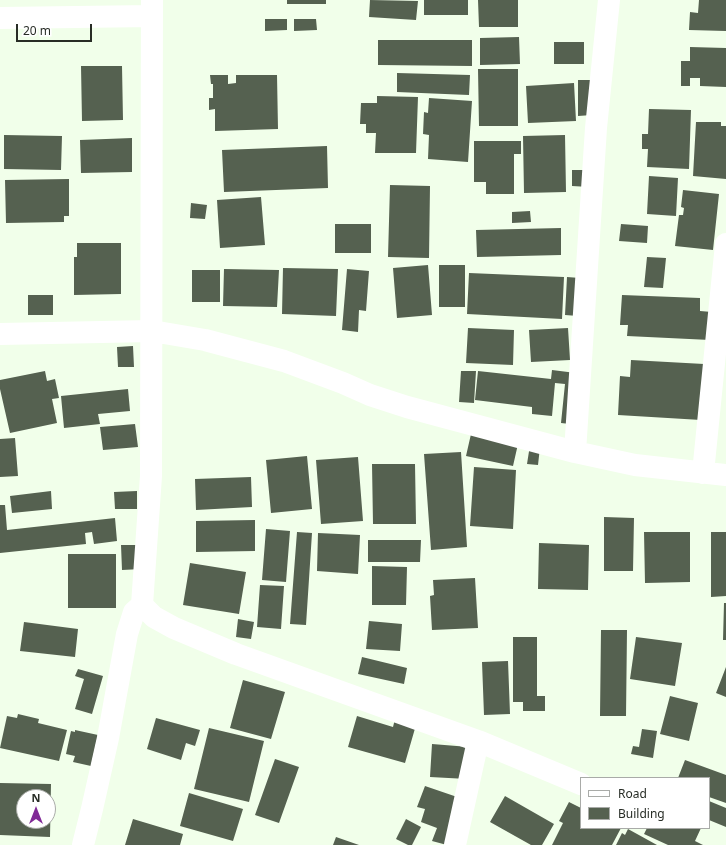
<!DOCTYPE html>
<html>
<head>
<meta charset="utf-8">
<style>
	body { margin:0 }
	#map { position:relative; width:726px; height:845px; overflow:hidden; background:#f1ffea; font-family:"Noto Sans",sans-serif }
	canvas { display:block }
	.legend { position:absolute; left:580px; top:777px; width:130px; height:52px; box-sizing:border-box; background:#fff; border:1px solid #a9aba8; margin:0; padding:5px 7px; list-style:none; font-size:12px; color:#282d26 }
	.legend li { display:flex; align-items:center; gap:8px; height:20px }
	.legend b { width:20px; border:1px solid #a9aba8 }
	.north { position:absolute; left:16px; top:789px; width:40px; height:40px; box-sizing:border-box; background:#fff; border:1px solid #a9aba8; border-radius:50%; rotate:0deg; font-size:11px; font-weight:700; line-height:16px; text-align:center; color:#282d26 }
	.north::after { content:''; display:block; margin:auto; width:14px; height:18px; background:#812a97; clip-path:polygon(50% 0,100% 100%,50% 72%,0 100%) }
	.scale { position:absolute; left:16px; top:24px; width:76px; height:18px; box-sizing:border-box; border:2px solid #282d26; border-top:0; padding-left:5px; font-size:12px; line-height:14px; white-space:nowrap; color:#282d26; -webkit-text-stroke:3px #fff; paint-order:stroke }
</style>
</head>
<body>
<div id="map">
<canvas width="726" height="845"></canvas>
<ul class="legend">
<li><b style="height:5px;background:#fff"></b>Road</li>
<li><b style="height:11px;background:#556150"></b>Building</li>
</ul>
<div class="north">N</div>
<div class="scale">20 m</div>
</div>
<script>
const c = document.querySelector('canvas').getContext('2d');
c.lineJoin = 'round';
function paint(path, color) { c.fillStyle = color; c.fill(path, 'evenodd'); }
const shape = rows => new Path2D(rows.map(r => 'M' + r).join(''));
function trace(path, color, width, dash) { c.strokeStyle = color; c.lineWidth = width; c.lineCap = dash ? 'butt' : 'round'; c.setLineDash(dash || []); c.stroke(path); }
paint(shape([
	[287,0,326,0,326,4,287,4],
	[370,0,418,1,416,20,369,17],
	[424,0,468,0,468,15,424,15],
	[478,0,518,0,518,27,479,27],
	[699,0,726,0,726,31,689,30,690,12,698,13],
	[265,19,287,19,287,30,265,31],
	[294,19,316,19,317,30,294,31],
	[519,37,520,64,480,65,480,38],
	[378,40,472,40,472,66,378,65],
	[554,42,584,42,584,64,554,64],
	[690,47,726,48,726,87,700,86,700,78,690,78,690,86,681,86,681,61,690,61],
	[81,66,122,66,123,120,82,121],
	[478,69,518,69,518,126,479,126],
	[397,73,470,75,469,95,397,92],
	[210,75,228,75,228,84,236,83,236,75,277,75,278,129,215,131,215,109,209,110,209,98,213,98,213,84,211,84],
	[578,80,591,80,592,115,578,116],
	[574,83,576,121,528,123,526,86],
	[377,96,418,97,416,153,375,153,376,133,366,133,366,124,360,124,361,103,377,103],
	[429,98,472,101,468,162,428,159,429,135,423,134,424,112,428,113],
	[649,109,691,110,689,169,647,167,648,149,642,149,642,134,648,134],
	[696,122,721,122,721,126,726,126,726,179,693,176],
	[4,135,62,136,61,170,4,169],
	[565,135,566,192,524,193,523,136],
	[132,138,132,172,81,173,80,140],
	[474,141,521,141,521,154,514,154,514,194,486,194,486,182,474,182],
	[327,146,328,188,224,192,222,150],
	[572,170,589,170,589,187,572,186],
	[649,176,678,178,676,216,647,214],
	[69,179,69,216,64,216,64,222,6,223,5,180],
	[390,185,430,186,429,258,388,257],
	[683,190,719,194,713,250,675,246,679,215,683,215,684,208,681,207],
	[261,197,265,245,220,248,217,200],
	[191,203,207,205,205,219,190,218],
	[530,211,531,222,512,223,512,212],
	[335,224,371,224,371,253,335,253],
	[621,224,648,226,647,243,619,241],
	[561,228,561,255,477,257,476,230],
	[77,243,121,243,121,294,74,295,74,257,77,257],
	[647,257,666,258,663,288,644,287],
	[428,265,432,315,397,318,393,268],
	[439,265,465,265,465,307,439,307],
	[283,268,338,269,336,316,282,314],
	[224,269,279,270,277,307,223,306],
	[347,269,369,271,366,311,359,310,358,332,342,330],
	[192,270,220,270,220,302,192,302],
	[469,273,564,277,562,319,467,314],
	[567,277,580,278,578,316,565,315],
	[28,295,53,295,53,315,28,315],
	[622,295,700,298,700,311,712,312,710,340,627,336,628,325,620,325],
	[468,328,514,330,513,365,466,363],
	[568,328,570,360,531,362,529,330],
	[133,346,134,367,118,367,117,347],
	[631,360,704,364,701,420,618,415,620,376,630,377],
	[552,370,576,373,570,424,561,423,565,384,555,383,552,416,532,414,532,407,475,400,478,371,551,379],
	[45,371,47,381,55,379,59,398,52,399,57,423,10,433,0,389,0,380],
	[461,371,476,371,474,403,459,402],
	[128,389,130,411,98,414,100,424,64,428,61,396],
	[135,424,138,447,103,450,100,427],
	[471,434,518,444,513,466,466,456],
	[15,438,18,476,0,477,0,439],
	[530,445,540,447,538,465,527,464],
	[461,452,467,547,431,550,424,454],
	[307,456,312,509,271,513,266,460],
	[358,457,363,521,321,524,316,460],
	[372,464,415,464,416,524,373,524],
	[474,467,516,470,513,529,470,526],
	[251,477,252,507,196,510,195,479],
	[51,491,52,509,12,513,10,496],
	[137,491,137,509,115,509,114,492],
	[0,505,5,505,7,530,115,518,117,541,94,544,92,532,85,533,86,544,0,553],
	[604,517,634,518,633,571,604,571],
	[255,520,255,551,196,552,196,521],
	[266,529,290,531,286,582,262,580],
	[297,532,312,533,306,625,290,624],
	[644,532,690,532,690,582,645,583],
	[711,532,726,532,726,596,711,597],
	[318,533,360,535,358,574,317,571],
	[368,540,421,540,420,562,368,562],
	[539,543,589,545,588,590,538,589],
	[121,545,141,545,142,569,122,570],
	[68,554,116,554,116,608,68,608],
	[190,563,246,572,239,614,183,605],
	[372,566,407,567,406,605,372,605],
	[475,578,478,628,432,630,430,596,434,595,433,580],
	[260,585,284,586,281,629,257,627],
	[724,603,726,603,726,640,723,640],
	[238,619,254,622,251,639,236,637],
	[369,621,402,624,400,651,366,649],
	[24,622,78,629,75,657,20,651],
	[601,630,627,630,626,716,600,716],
	[513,637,537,637,537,696,545,696,545,711,523,711,523,702,513,702],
	[636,637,682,643,675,686,630,679],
	[362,657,407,668,404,684,358,674],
	[508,661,510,714,484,715,482,662],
	[726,667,726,697,716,693],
	[78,669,103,676,92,714,75,709,84,679,75,676],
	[243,680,285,692,271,739,230,728],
	[670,696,698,703,689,741,660,734],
	[18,714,39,719,38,723,67,730,59,761,0,748,7,716,17,718],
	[357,716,393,727,395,719,416,725,405,763,348,747],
	[156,718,200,730,195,746,186,743,181,760,147,749],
	[209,728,264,741,249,802,194,789],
	[642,729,657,731,653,758,631,754,633,746,639,747],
	[75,730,98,735,91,766,73,762,75,756,66,754,71,731,75,732],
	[432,744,469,747,467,779,430,777],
	[275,759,299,767,279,823,255,815],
	[685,760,726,775,726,803,709,797,709,778,678,778],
	[0,783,51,784,50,837,0,835],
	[24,797,48,797,48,821,24,821],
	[425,786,463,799,447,845,432,841,437,828,421,822,425,809,417,807],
	[189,793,243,809,233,841,180,826],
	[505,796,554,824,542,845,531,845,490,822],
	[709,801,726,808,726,827,709,820],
	[569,802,581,808,581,828,621,828,612,845,552,845,563,823,559,821],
	[133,819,183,834,180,845,125,845],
	[406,819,421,827,412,845,408,845,396,839],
	[647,828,701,828,695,841,703,845,668,845,644,834],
	[628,829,657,845,616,845,622,833,625,835],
	[336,837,359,845,333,845]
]), '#556150');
trace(shape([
	[152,0,151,476,142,605,154,617,174,628,236,654,478,741,581,784],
	[0,18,152,16],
	[0,334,152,331,205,340,284,361,343,383,370,395,407,407,575,452,635,465,726,475],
	[575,452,596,128,609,0],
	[703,473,726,244],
	[83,845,92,809,108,738,127,634,134,612,142,605],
	[455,845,478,741]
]), '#fff', 22);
</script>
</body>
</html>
